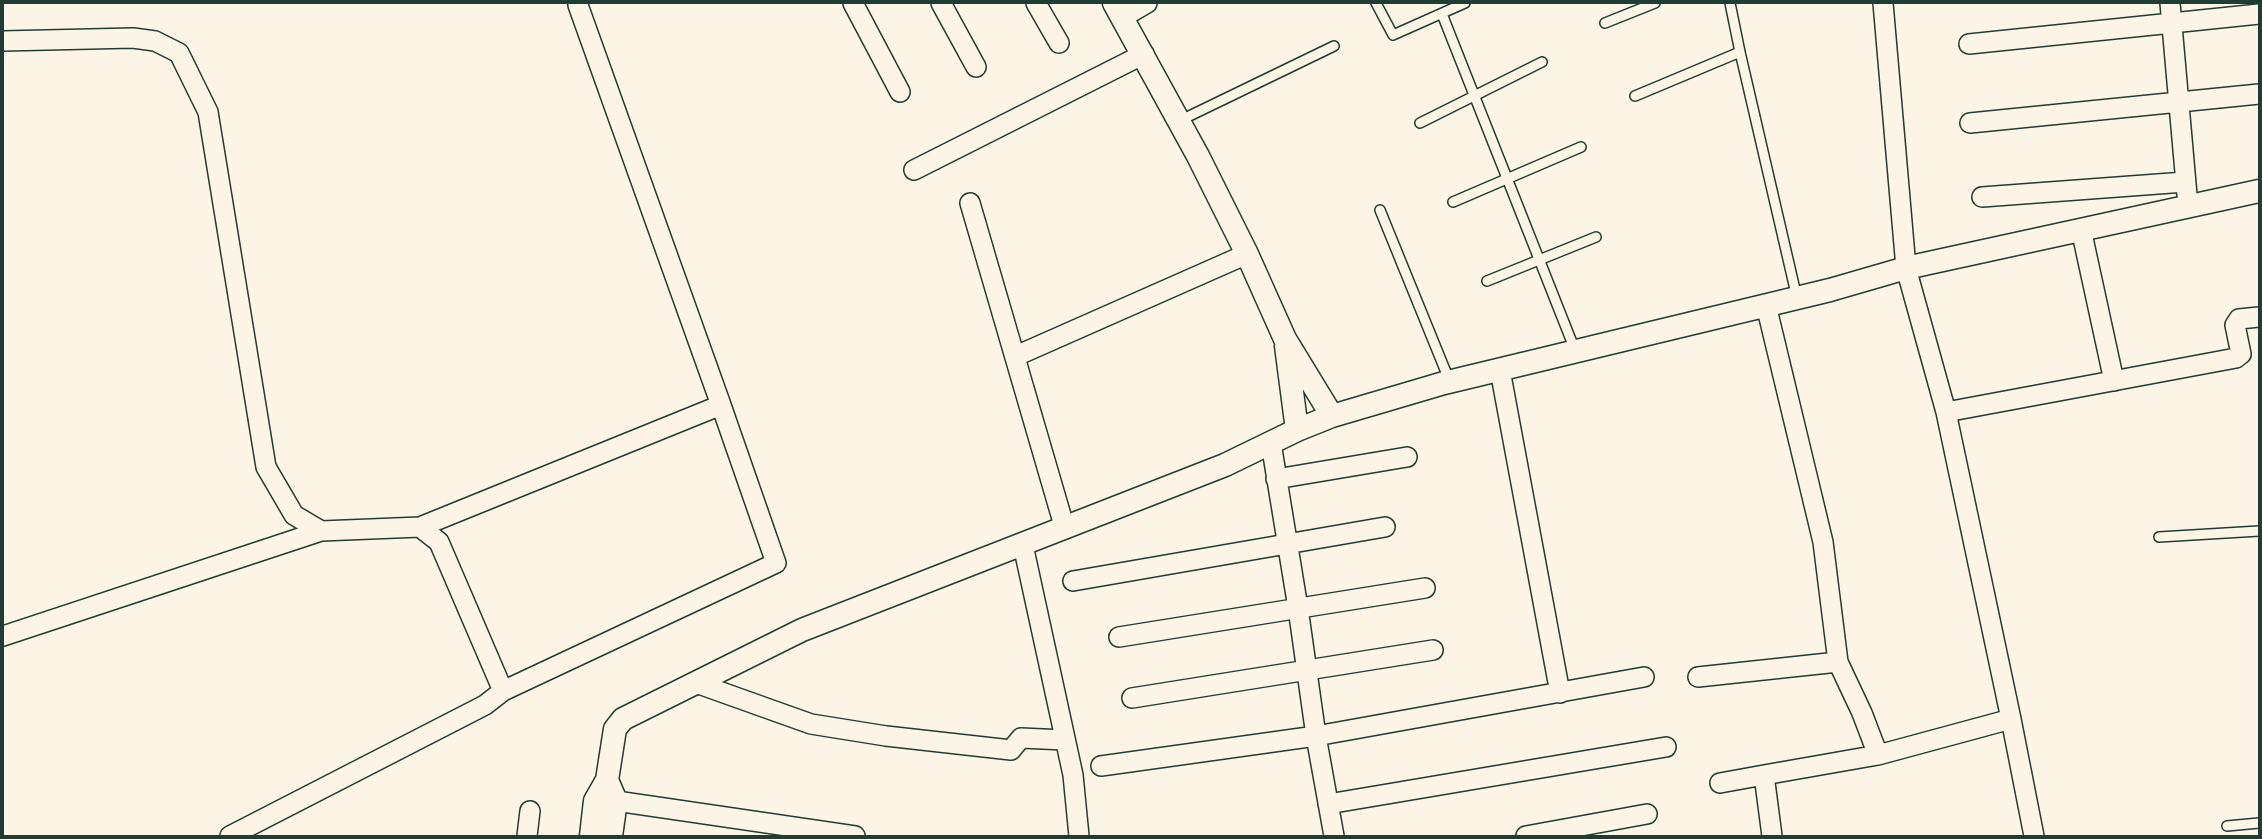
<!DOCTYPE html>
<html>
<head>
<meta charset="utf-8">
<style>
	body { margin:0 }
	#map { position:relative; width:2262px; height:839px; overflow:hidden; background:#fcf5e5; font-family:Mynerve,sans-serif }
	canvas { display:block }
	.frame { position:absolute; inset:0; border:4px solid #1f3d34; pointer-events:none }
</style>
</head>
<body>
<div id="map">
<canvas width="2262" height="839"></canvas>
<div class="frame"></div>
</div>
<script>
const c = document.querySelector('canvas').getContext('2d');
c.lineJoin = 'round';
const shape = rows => new Path2D(rows.map(r => 'M' + r).join(''));
function trace(path, color, width, dash) { c.strokeStyle = color; c.lineWidth = width; c.lineCap = dash ? 'butt' : 'round'; c.setLineDash(dash || []); c.stroke(path); }
const lane = shape([
	[1376,3,1393,35,1465,3],
	[1730,3,1740,52],
	[1442,14,1575,350],
	[1605,23,1655,3],
	[1635,96,1740,52,1797,298],
	[1179,121,1334,46],
	[1420,123,1542,62],
	[1453,202,1581,147],
	[1380,210,1450,382],
	[1487,281,1596,237],
	[2159,537,2259,531],
	[2227,826,2259,823]
]);
const street = shape([
	[853,3,900,92],
	[941,3,976,67],
	[1036,3,1059,43],
	[1883,3,1906,268,1946,412,2011,719],
	[2170,3,2187,195],
	[1123,17,1147,3],
	[3,41,133,38,155,41,179,53,208,112,266,467,294,515,321,531,420,527,439,542,503,691],
	[1969,44,2259,14],
	[1970,123,2259,94],
	[914,170,1144,54],
	[1982,197,2185,182],
	[970,203,1065,529],
	[2081,229,2114,381],
	[1766,305,1823,542,1838,662,1862,713,1878,755,2011,719,2034,836],
	[1016,356,1247,254],
	[1500,370,1560,693],
	[1946,412,2236,358,2241,354,2235,325,2239,319,2259,317],
	[1271,443,1298,608,1316,736,1334,836],
	[1276,479,1407,457],
	[420,527,721,405,578,5],
	[1023,545,1073,775,1079,836],
	[1073,581,1385,527],
	[3,636,321,531],
	[1119,637,1425,588],
	[1698,677,1838,662],
	[696,683,811,724,886,736,1011,750,1021,738,1065,740],
	[1132,698,1433,650],
	[1101,766,1316,736,1644,677],
	[1720,783,1764,775],
	[616,801,855,836],
	[1328,804,1666,747],
	[230,836,485,705,503,691,776,563,721,405],
	[527,836,530,811],
	[1526,836,1647,814],
	[1772,836,1764,775,1878,755]
]);
const secondary = shape([
	[1114,3,1198,156,1247,254,1285,339,1332,416],
	[1286,346,1297,430],
	[607,780,616,801,611,836],
	[591,836,595,801,607,780,615,729,623,719,802,630,1225,465,1297,430,1332,416,1444,383,1830,290,1906,268,2259,191]
]);
trace(lane, '#1f3d34', 12);
trace(street, '#1f3d34', 22);
trace(secondary, '#1f3d34', 25);
trace(lane, '#fcf5e5', 9);
trace(street, '#fcf5e5', 19);
trace(secondary, '#fcf5e5', 22);
</script>
</body>
</html>
